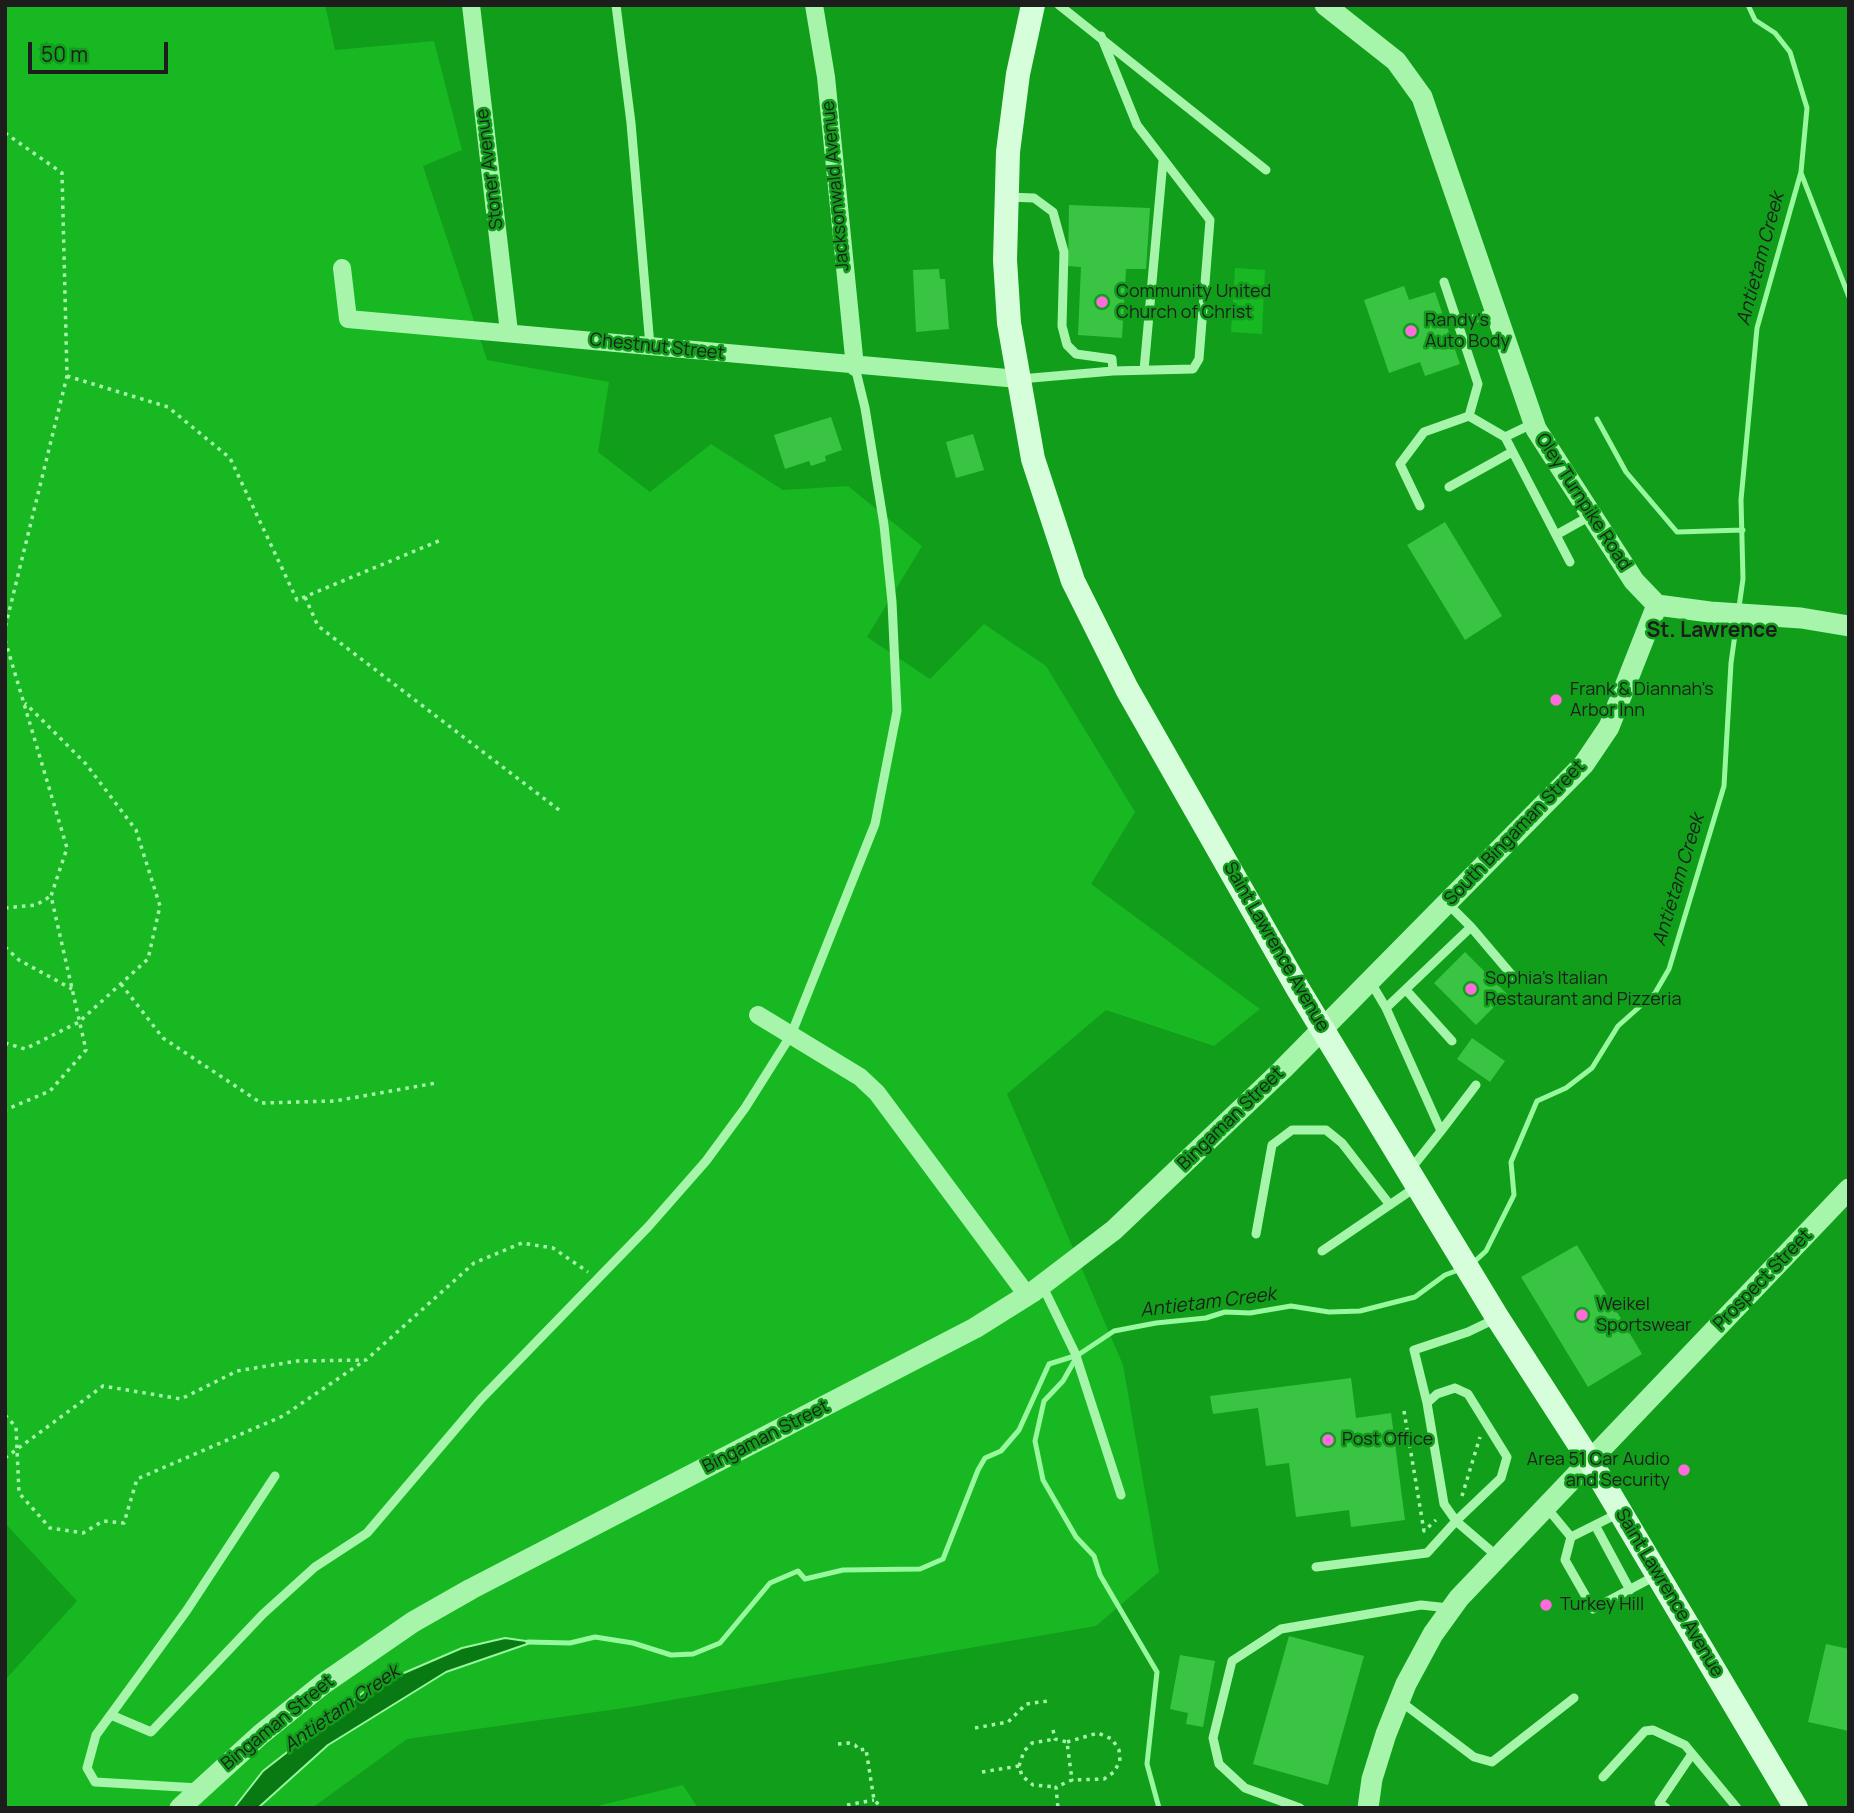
<!DOCTYPE html>
<html>
<head>
<meta charset="utf-8">
<style>
	body { margin:0 }
	#map { position:relative; width:1854px; height:1813px; overflow:hidden; background:#109e1b; font-family:Manrope,sans-serif }
	canvas { display:block }
	.frame { position:absolute; inset:0; border:7px solid #1d1d1d; pointer-events:none }
	.scale { position:absolute; left:28px; top:42px; width:140px; height:32px; box-sizing:border-box; border:4px solid #1d1d1d; border-top:0; padding-left:9px; font-size:21px; line-height:24px; white-space:nowrap; color:#1d1d1d; -webkit-text-stroke:5px #109e1b; paint-order:stroke }
</style>
</head>
<body>
<div id="map">
<canvas width="1854" height="1813"></canvas>
<div class="frame"></div>
<div class="scale">50 m</div>
</div>
<script>
const c = document.querySelector('canvas').getContext('2d');
c.lineJoin = 'round';
function paint(path, color) { c.fillStyle = color; c.fill(path, 'evenodd'); }
const shape = rows => new Path2D(rows.map(r => 'M' + r).join(''));
function trace(path, color, width, dash) { c.strokeStyle = color; c.lineWidth = width; c.lineCap = dash ? 'butt' : 'round'; c.setLineDash(dash || []); c.stroke(path); }
function label(font, color, halo, rows, align = 'center') {
  c.font = font + ' Manrope,sans-serif'; c.lineWidth = 5; c.setLineDash([]); c.textBaseline = 'middle'; c.strokeStyle = halo; c.fillStyle = color; for (const [text, x, y, turn = 0] of rows) {
    c.save(); c.translate(x, y); c.rotate((+turn || 0) * Math.PI / 180); c.textAlign = isNaN(turn) ? turn : align; if (halo) c.strokeText(text, 0, 0); c.fillText(text, 0, 0); c.restore();
  }
}
paint(shape([
	[5,5,325,5,335,50,434,41,462,150,423,166,487,360,609,382,598,452,650,492,711,444,783,490,848,486,922,546,867,637,930,679,984,624,1046,666,1135,812,1091,884,1260,1009,1214,1046,1106,1010,1007,1094,1123,1365,1159,1572,1096,1626,631,1707,407,1739,312,1808,5,1808,5,1680,77,1601,5,1523],
	[1235,268,1265,270,1262,334,1231,332],
	[683,1785,698,1808,589,1808]
]), '#18b822');
const water = shape([
	[505,1638,533,1642,446,1672,328,1745,258,1808,234,1808,263,1771,369,1688,462,1648,505,1638]
]);
paint(water, '#097a13');
trace(water, '#98f89d', 2);
trace(shape([
	[1801,173,1849,297],
	[1597,419,1626,472,1677,532,1743,530],
	[1739,607,1743,579,1741,500,1757,328,1801,172,1807,108,1790,52,1775,33,1755,20,1748,5],
	[1473,1263,1486,1251,1514,1195,1511,1162,1537,1101,1566,1088,1592,1068,1618,1026,1655,993,1669,969,1724,786,1731,663,1737,620],
	[1076,1358,1063,1381,1044,1401,1035,1441,1043,1480,1076,1537,1094,1556,1100,1575,1157,1672,1147,1764,1159,1808],
	[528,1642,570,1643,595,1637,633,1643,671,1655,693,1654,720,1643,770,1583,798,1571,805,1579,843,1570,920,1569,943,1559,978,1470,985,1458,1001,1451,1019,1430,1049,1364,1078,1355,1114,1331,1156,1323,1206,1318,1225,1312,1250,1313,1291,1306,1329,1312,1360,1311,1415,1297,1445,1275,1461,1269]
]), '#98f89d', 5);
paint(shape([
	[1069,205,1150,208,1146,269,1126,269,1122,338,1078,335,1081,267,1068,266],
	[939,269,940,279,945,279,949,329,916,332,913,270],
	[1404,286,1409,300,1435,292,1460,364,1425,376,1420,362,1389,373,1364,300],
	[831,417,842,450,825,456,826,461,811,466,809,461,785,469,774,435],
	[973,434,984,470,956,478,946,442],
	[1445,522,1502,616,1465,640,1407,545],
	[1465,952,1507,994,1476,1025,1434,983],
	[1472,1038,1505,1061,1490,1082,1457,1059],
	[1577,1245,1642,1354,1588,1387,1521,1277],
	[1351,1378,1356,1418,1391,1413,1405,1520,1351,1527,1349,1510,1296,1517,1289,1463,1266,1466,1258,1408,1213,1414,1210,1396],
	[1289,1636,1364,1656,1328,1785,1253,1764],
	[1826,1644,1849,1649,1849,1731,1808,1722],
	[1180,1655,1215,1661,1203,1727,1186,1724,1188,1713,1170,1709]
]), '#39c543');
trace(shape([
	[5,133,62,173,67,376,5,628],
	[67,376,168,407,230,458,297,600,441,540],
	[305,597,318,626,563,813],
	[5,640,67,848,51,896,86,1050,50,1091,5,1110],
	[5,908,36,905,51,896],
	[5,947,19,960,72,989],
	[121,984,163,1038,261,1103,335,1101,436,1083],
	[5,1043,25,1049,79,1022,148,959,160,906,136,830,86,764,25,703],
	[1404,1411,1424,1531,1436,1520],
	[5,1415,16,1427,19,1493,50,1528,83,1533,103,1521,124,1523,137,1479,283,1416,364,1361],
	[5,1458,103,1386,181,1399,237,1371,297,1361,366,1360,474,1263,522,1243,553,1248,588,1272],
	[1462,1496,1480,1437],
	[975,1728,1008,1722,1026,1704,1048,1701],
	[1053,1730,1055,1739,1067,1742,1072,1780,1056,1787,1058,1808],
	[1067,1742,1098,1733,1112,1739,1119,1750,1120,1761,1114,1772,1104,1779,1072,1780],
	[838,1744,848,1743,855,1745,859,1750,866,1749,874,1800,882,1808],
	[1019,1766,1024,1751,1032,1743,1055,1739],
	[982,1772,1019,1766,1022,1776,1033,1785,1056,1787],
	[847,1805,874,1800]
]), '#a6f5ab', 3.5, [3.5, 5]);
trace(shape([
	[616,5,631,123,650,346],
	[1059,5,1266,170],
	[1007,197,1034,198,1053,212,1064,252,1062,326,1067,345,1076,354,1112,359,1113,371],
	[1444,282,1478,384,1469,416],
	[1458,324,1496,312],
	[1144,370,1163,161],
	[1020,379,1113,371,1193,369,1199,359,1210,220,1137,125,1101,36],
	[1505,437,1570,562],
	[1449,487,1512,452],
	[1420,506,1400,464,1424,432,1469,416,1505,437,1534,423],
	[1556,535,1590,516],
	[1471,927,1516,980],
	[1370,981,1386,1008,1441,1131,1410,1170],
	[1406,990,1452,1041],
	[1386,1008,1471,927,1447,903],
	[1441,1131,1476,1085],
	[1256,1234,1272,1145,1292,1130,1326,1130,1342,1143,1390,1205],
	[1322,1251,1416,1187],
	[1043,1287,1075,1353,1121,1495],
	[1455,1388,1468,1394,1507,1457,1501,1478,1456,1521,1444,1504,1427,1403,1437,1394,1455,1388],
	[1427,1403,1414,1350,1468,1332,1495,1319],
	[1547,1508,1571,1537,1619,1513],
	[1595,1525,1630,1590],
	[1571,1537,1565,1560,1593,1609,1657,1575],
	[1316,1567,1427,1553,1456,1521,1498,1557],
	[1400,1701,1474,1757,1492,1762,1574,1698],
	[111,1715,151,1732,263,1614,315,1567,367,1533,481,1399,648,1227,706,1161,745,1108,791,1035,875,824,897,711,892,602,884,525,865,408,855,367],
	[1603,1777,1645,1731,1653,1730,1685,1745,1737,1808],
	[199,1788,95,1782,87,1768,96,1735,187,1610,275,1476],
	[1300,1808,1245,1788,1219,1764,1213,1738,1232,1661,1281,1629,1421,1605,1449,1608],
	[1666,1808,1659,1803,1692,1754]
]), '#a6f5ab', 9);
trace(shape([
	[471,5,509,332],
	[814,5,826,77,855,367],
	[342,268,348,319,1018,379],
	[758,1015,860,1077,877,1093,1027,1295]
]), '#a6f5ab', 18);
trace(shape([
	[1325,5,1396,61,1422,97,1536,429,1634,581,1657,605,1710,612,1801,618,1849,626],
	[180,1808,260,1735,323,1684,413,1622,471,1589,975,1328,1034,1291,1114,1230,1282,1070,1584,764,1609,727,1657,605],
	[1368,1808,1372,1779,1386,1734,1406,1684,1433,1634,1459,1598,1849,1189]
]), '#a6f5ab', 21);
trace(shape([
	[1033,5,1018,74,1008,152,1005,260,1009,323,1033,459,1073,581,1127,689,1298,989,1497,1317,1590,1461,1796,1808]
]), '#d6feda', 24);
for (const [x, y, r, color] of [
	[1102,302,7,"#ff6add"],
	[1411,331,7,"#ff6add"],
	[1556,700,7,"#ff6add"],
	[1471,989,7,"#ff6add"],
	[1582,1315,7,"#ff6add"],
	[1328,1440,7,"#ff6add"],
	[1684,1470,7,"#ff6add"],
	[1546,1605,7,"#ff6add"]
]) { const dot = new Path2D(); dot.arc(x, y, r, 0, 2 * Math.PI); c.fillStyle = color; c.fill(dot); trace(dot, '#109e1b', 2.5); }
label('18px', '#1d1d1d', '#109e1b', [
	["Stoner Avenue",490,169,-97],
	["Jacksonwald Avenue",836,186,-95],
	["Chestnut Street",657,347,6],
	["Oley Turnpike Road",1583,502,57],
	["South Bingaman Street",1515,833,-46],
	["Saint Lawrence Avenue",1276,947,60],
	["Bingaman Street",1231,1119,-44],
	["Prospect Street",1763,1280,-46],
	["Bingaman Street",766,1437,-27],
	["Saint Lawrence Avenue",1669,1593,59],
	["Bingaman Street",278,1723,-39]
]);
label('18px', '#1d1d1d', '#109e1b', [
	["Community United",1116,292],
	["Church of Christ",1116,313],
	["Randy's",1425,321],
	["Auto Body",1425,342],
	["Frank & Diannah's",1570,690],
	["Arbor Inn",1570,711],
	["Sophia's Italian",1485,979],
	["Restaurant and Pizzeria",1485,1000],
	["Weikel",1596,1305],
	["Sportswear",1596,1326],
	["Post Office",1342,1440],
	["Area 51 Car Audio",1670,1460,"right"],
	["and Security",1670,1481,"right"],
	["Turkey Hill",1560,1605]
], 'left');
label('italic 19px', '#191d19', '#109e1b', [
	["Antietam Creek",1761,259,-75],
	["Antietam Creek",1679,880,-73],
	["Antietam Creek",1208,1303,-7],
	["Antietam Creek",342,1709,-35]
]);
label('bold 21px', '#1d1d1d', '#109e1b', [
	["St. Lawrence",1712,631]
]);
</script>
</body>
</html>
